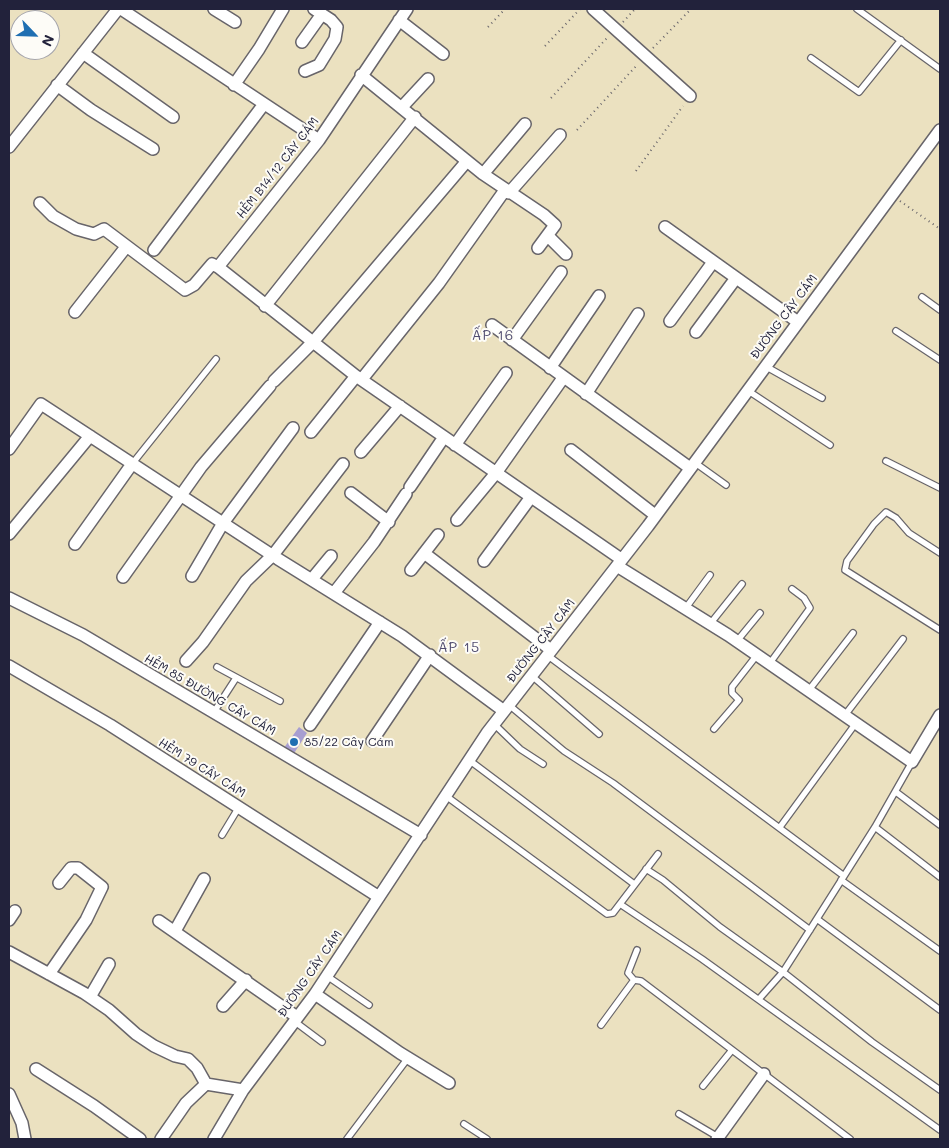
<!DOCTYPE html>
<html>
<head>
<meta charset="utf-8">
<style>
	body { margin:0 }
	#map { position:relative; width:949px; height:1148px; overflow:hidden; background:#ebe1c0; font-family:Mali,sans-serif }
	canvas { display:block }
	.frame { position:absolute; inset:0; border:10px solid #22223b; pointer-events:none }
	.north { position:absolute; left:10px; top:10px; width:50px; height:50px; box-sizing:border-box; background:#fdfcf7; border:1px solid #a5a5ac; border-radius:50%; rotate:114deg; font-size:14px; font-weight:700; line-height:20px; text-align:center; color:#22223b }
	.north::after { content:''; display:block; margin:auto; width:18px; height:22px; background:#1f6fb2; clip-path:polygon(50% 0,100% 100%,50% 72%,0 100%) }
</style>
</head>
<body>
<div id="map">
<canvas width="949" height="1148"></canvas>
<div class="frame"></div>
<div class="north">N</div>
</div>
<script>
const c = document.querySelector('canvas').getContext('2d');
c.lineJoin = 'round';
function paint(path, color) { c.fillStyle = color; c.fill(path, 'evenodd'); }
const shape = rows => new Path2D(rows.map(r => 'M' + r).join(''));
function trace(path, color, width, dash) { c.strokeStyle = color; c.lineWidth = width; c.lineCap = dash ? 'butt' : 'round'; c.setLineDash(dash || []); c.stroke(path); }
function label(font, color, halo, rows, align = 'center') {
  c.font = font + ' Mali,sans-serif'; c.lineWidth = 4; c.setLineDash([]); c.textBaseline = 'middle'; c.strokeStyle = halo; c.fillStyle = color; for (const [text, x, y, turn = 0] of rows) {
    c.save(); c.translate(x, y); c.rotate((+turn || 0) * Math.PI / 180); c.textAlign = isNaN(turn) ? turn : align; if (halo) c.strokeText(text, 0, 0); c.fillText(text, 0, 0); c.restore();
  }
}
paint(shape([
	[299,727,307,733,291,758,281,752]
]), '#a79ed1');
const service = shape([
	[857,9,940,69],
	[811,58,859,92,901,40],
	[922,297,940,310],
	[896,331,940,360],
	[765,366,822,398],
	[747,390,830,445],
	[886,461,940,488],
	[694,462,726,485],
	[132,464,216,359],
	[940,553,909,533,896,518,886,512,874,524,847,561,845,570,940,630],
	[685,609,710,575],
	[710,624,742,584],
	[737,641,760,613],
	[547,655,844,876],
	[770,663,810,608,804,598,792,589],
	[217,667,280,701],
	[532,676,599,734],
	[809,690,853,633],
	[509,705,564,751,613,783,810,930],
	[214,712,236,678],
	[845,715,903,639],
	[494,724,520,749,543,764],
	[714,729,739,700,732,693,732,687,757,655],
	[469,760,634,884],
	[896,792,940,825],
	[446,796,607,914,613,913,658,854],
	[780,827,856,723],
	[875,827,940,877],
	[222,835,239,807],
	[646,869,663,880,720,927,783,972,872,1042,940,1090],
	[841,880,940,951],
	[620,904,702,959,940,1130],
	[817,919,940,1010],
	[327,976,369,1005],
	[634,980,628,973,637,950],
	[759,999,783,972,813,925,875,827,912,762],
	[294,1021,322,1042],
	[601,1025,634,980,641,981,850,1139],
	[703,1086,732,1050],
	[679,1114,718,1137],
	[464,1124,487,1139],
	[347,1139,408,1058]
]);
const minor = shape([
	[121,9,319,140],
	[214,9,235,22],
	[593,9,690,96],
	[399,20,443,54],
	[302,42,322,14],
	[83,53,173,117],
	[305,71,319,65,335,39,337,27,331,20,314,9],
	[361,75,483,174,544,215,555,225,538,248],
	[57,85,91,110,153,149],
	[234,85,259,49,283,9],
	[402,107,428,79],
	[9,147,118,9],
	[483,174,525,124],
	[509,193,560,135],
	[40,203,53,216,76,229,94,234,104,229,185,290,194,285,212,264,218,267,356,376,621,559],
	[665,227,798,322],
	[548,236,566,254],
	[154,250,264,104],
	[218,267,319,140,407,9],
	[265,306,415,117],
	[75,312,126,247],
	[670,321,713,262],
	[492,325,690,468],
	[696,332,736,278],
	[512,340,561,272],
	[550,368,599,296],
	[362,379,439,283,505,190],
	[274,381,313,342,467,161],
	[586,394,638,314],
	[311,432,356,376],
	[455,445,506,373],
	[9,449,41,404,278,559,402,636,504,711],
	[571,450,655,515],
	[361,452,400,406],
	[410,487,444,437],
	[351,493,389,522],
	[457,520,496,473,563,378],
	[9,534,90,436],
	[75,544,132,464],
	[424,553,551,650],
	[484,561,531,497],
	[617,566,728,635,912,762,940,715],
	[411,570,438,535],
	[192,576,223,523,293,428],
	[123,577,201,467,270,386],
	[312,579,331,556],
	[334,593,374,542,406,494],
	[9,598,83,635,421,835],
	[186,661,203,642,246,581,273,555,343,464],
	[9,666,110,725,379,897],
	[310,725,380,622],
	[372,741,430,655],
	[9,920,15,911],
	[159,921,297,1017],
	[175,931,204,879],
	[9,952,84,993,109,1010,136,1034,154,1046,175,1056,188,1059,197,1068,206,1084],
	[49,974,86,920,102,887,78,868,71,868,59,883],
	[315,994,400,1053,449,1083],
	[90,997,109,964],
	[223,1006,246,980],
	[36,1069,94,1106,140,1139],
	[9,1094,22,1123,25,1139],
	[161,1139,186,1103,206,1084,243,1090,315,994,487,733,648,526,940,130],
	[214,1139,243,1090],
	[717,1139,764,1074]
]);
trace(service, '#68656a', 8);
trace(minor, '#68656a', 14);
trace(shape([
	[623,22,635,9],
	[488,27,505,9],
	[545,46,580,9],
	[653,48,691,9],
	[551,98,607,38],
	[577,130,638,64],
	[636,171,683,106],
	[900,201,940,229]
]), '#68656a', 2, [1, 4]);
trace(service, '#fff', 5.5);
trace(minor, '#fff', 11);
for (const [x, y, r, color] of [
	[294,742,5,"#1f6fb2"]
]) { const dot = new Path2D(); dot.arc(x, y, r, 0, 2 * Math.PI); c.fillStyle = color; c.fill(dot); trace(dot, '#fdfcf7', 2); }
label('12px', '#22223b', '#fdfcf7', [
	["HẺM B14/12 CÂY CÁM",278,168,-52],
	["ĐƯỜNG CÂY CÁM",784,317,-53],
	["ĐƯỜNG CÂY CÁM",541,641,-52],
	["HẺM 85 ĐƯỜNG CÂY CÁM",210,695,30],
	["HẺM 79 CÂY CÁM",202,768,32],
	["ĐƯỜNG CÂY CÁM",310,974,-55]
]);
label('12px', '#22223b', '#fdfcf7', [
	["85/22 Cây Cám",304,742]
], 'left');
c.letterSpacing = '1px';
label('14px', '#514d70', '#fdfcf7', [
	["ẤP 16",493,336],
	["ẤP 15",459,648]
]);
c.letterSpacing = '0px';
</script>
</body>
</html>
